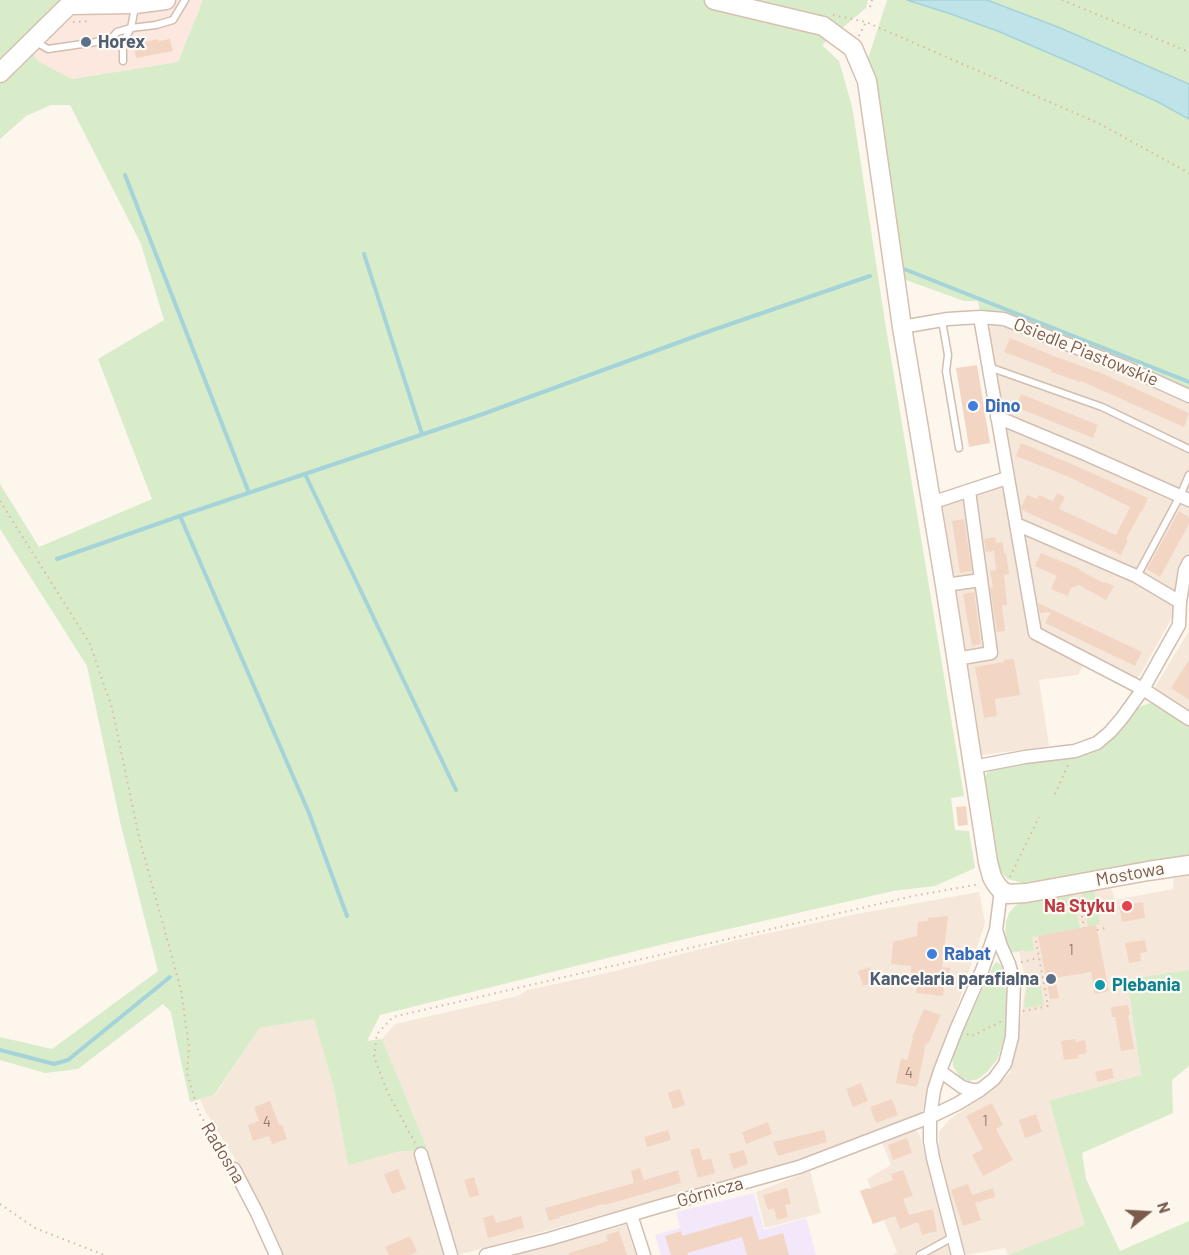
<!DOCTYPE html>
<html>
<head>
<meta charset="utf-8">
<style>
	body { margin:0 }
	#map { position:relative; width:1189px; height:1255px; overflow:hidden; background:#fdf6ec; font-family:Barlow,sans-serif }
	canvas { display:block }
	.north { position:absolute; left:1117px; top:1183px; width:60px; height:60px; -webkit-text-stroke:4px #fffaf3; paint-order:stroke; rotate:72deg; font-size:16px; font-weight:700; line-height:24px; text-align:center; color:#7a5c4d }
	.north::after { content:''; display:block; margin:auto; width:21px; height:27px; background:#7a5c4d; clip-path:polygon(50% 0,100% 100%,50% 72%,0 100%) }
</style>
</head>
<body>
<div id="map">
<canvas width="1189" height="1255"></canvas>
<div class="north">N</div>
</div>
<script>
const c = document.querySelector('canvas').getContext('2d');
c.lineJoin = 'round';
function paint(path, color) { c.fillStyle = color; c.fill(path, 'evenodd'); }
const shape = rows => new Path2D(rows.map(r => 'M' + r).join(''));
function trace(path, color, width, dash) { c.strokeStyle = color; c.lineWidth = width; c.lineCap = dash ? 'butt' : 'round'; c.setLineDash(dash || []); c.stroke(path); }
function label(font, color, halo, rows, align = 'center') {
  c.font = font + ' Barlow,sans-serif'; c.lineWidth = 4.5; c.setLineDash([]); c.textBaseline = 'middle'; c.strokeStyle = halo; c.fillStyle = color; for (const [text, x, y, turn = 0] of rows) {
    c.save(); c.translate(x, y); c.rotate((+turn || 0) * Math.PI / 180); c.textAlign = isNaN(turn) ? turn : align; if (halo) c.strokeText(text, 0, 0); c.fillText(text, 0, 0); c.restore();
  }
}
paint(shape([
	[993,324,1023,332,1093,358,1189,401,1189,566,1174,614,1139,677,1131,678,1088,656,1078,675,1039,680,1049,746,976,756,939,508,1013,481,988,330],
	[1189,631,1189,717,1156,694,1155,687],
	[1189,872,1189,970,1127,979,1141,1075,1049,1102,1086,1225,1008,1255,1005,1248,966,1255,944,1180,939,1155,939,1132,950,1119,990,1092,1010,1073,1016,1051,1026,983,1019,952,1008,953,1005,933,1006,922,1009,913,1015,906,1110,885,1115,900,1173,889,1174,874],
	[979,892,985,923,921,1115,804,1158,581,1221,458,1255,427,1148,382,1039,395,1024,518,996,527,990,607,973,737,940,862,913],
	[314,1019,334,1089,348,1164,401,1151,413,1151,445,1253,442,1255,280,1255,272,1234,239,1165,206,1113,200,1099,215,1095,260,1028],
	[916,1129,920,1136,950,1255,893,1255,897,1252,867,1179,891,1165,882,1142],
	[810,1171,821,1213,765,1228,756,1192],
	[626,1225,636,1255,515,1255]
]), '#f5e8da');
paint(shape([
	[75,0,203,0,178,62,72,79,38,61,30,50]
]), '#fde8e0');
paint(shape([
	[754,1193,764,1230,806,1218,816,1255,661,1255,655,1235,680,1228,676,1212]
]), '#f3e8fa');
paint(shape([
	[0,0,62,0,23,39,38,61,72,79,178,62,203,0,868,0,866,8,822,45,839,61,852,106,886,328,964,796,951,798,955,830,969,831,975,868,935,886,893,891,668,943,380,1015,367,1041,382,1039,427,1148,413,1151,401,1151,348,1165,334,1089,314,1019,260,1028,214,1095,190,1102,177,1043,171,1012,163,1004,78,1069,45,1073,0,1060,0,1037,52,1049,158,971,121,826,87,666,0,529,0,484,39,547,152,499,98,359,164,320,141,244,70,105,51,105,26,116,0,139],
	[887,0,907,0,951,14,1000,32,1079,66,1158,102,1189,119,1189,389,1154,374,980,311,978,301,964,301,903,279,866,65],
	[987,0,1189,0,1189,84,1058,27],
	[1150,703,1160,704,1189,724,1189,858,1101,870,1023,883,1008,879,1000,871,994,856,984,778,987,773,998,766,1084,754,1135,709],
	[1081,888,1094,890,1100,924,1088,927],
	[1072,889,1080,928,1032,937,1034,950,1025,952,1024,950,1008,953,1006,951,1006,922,1009,913,1015,906,1023,900],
	[997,962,1002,966,1008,1003,1006,1033,997,1060,987,1072,978,1079,969,1081,961,1078,957,1073,953,1066,952,1055,994,964],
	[1189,970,1189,1066,1172,1080,1173,1113,1082,1153,1086,1179,1120,1251,1189,1221,1189,1255,1008,1255,1085,1225,1049,1101,1141,1075,1127,979],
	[1040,982,1044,1005,1024,1008,1027,984]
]), '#d8ecc9');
const water = shape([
	[907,0,987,0,1058,27,1189,84,1189,119,1158,102,1079,66,1000,32,951,14,907,0]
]);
paint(water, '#bfe3e8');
trace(water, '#a5d3da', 1.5);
trace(shape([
	[125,175,249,493],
	[364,254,422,434],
	[904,269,1189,382],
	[305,474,456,790],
	[180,516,309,813,347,916],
	[57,559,180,516,483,414,707,332,870,276],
	[0,1050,54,1064,68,1060,170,977]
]), '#a5d3da', 4);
paint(shape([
	[158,39,159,41,170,39,173,51,136,58,133,44],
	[1010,338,1056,357,1101,373,1189,413,1184,427,1081,381,1080,382,1051,372,1052,370,1004,352],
	[977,365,990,443,969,447,956,368],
	[1021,394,1098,425,1093,438,1016,407],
	[1021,443,1074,465,1148,498,1142,512,1141,511,1126,539,1128,540,1121,555,1022,510,1021,507,1027,495,1037,499,1039,495,1053,501,1057,493,1065,497,1059,509,1116,535,1130,507,1069,477,1016,456],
	[1179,511,1189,517,1189,524,1160,577,1147,569],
	[964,519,972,571,960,573,952,521],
	[995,537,996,543,1003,542,1004,553,1006,553,1009,574,1004,575,1007,605,1002,605,1005,631,997,632,990,588,993,587,990,571,996,570,994,551,986,552,984,539],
	[1041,553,1080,569,1079,570,1104,583,1105,582,1114,586,1106,600,1079,585,1071,588,1068,596,1051,589,1057,576,1035,566],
	[974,592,981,644,972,646,963,594],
	[1038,603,1142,652,1135,666,1045,623,1051,612,1040,613],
	[1014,659,1020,695,995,699,997,716,984,718,975,667,1004,662,1004,660],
	[1189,660,1189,700,1171,688],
	[966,806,968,825,958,826,956,807],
	[1143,902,1145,918,1122,922,1119,906],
	[948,916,942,967,950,968,949,977,945,977,943,996,916,993,918,974,911,973,911,966,891,964,893,942,917,936,918,922,928,921,928,918],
	[1096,925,1109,991,1095,994,1091,972,1055,978,1059,998,1050,999,1038,936],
	[1145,940,1147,952,1140,953,1141,961,1129,963,1125,943],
	[870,967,875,982,863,986,858,971],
	[1128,1005,1130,1015,1128,1015,1134,1049,1121,1051,1115,1017,1112,1017,1111,1007],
	[924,1009,941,1015,928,1044,926,1043,917,1087,896,1083,901,1058,907,1060,913,1038,912,1037],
	[1075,1039,1076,1042,1085,1040,1087,1053,1078,1055,1078,1058,1064,1060,1061,1041],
	[1112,1068,1114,1078,1098,1082,1095,1072],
	[861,1083,868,1101,853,1107,846,1089],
	[680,1089,685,1105,673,1109,668,1093],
	[892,1099,898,1115,876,1123,870,1107],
	[270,1101,279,1125,282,1124,287,1139,272,1144,269,1136,253,1141,248,1125,259,1121,254,1107],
	[992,1103,1003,1125,996,1129,1013,1160,983,1176,972,1155,983,1149,966,1116],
	[1036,1114,1042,1132,1025,1138,1019,1120],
	[768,1122,772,1134,746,1144,742,1132],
	[668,1130,671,1140,647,1147,644,1137],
	[824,1130,827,1142,778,1156,773,1142],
	[907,1138,912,1153,893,1160,888,1145],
	[699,1148,703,1161,711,1158,715,1173,698,1178,690,1150],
	[744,1150,748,1164,733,1169,729,1154],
	[640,1168,644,1180,678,1170,681,1183,605,1205,604,1204,559,1217,560,1218,549,1221,545,1208,634,1183,631,1171],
	[398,1169,406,1189,392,1194,384,1174],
	[903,1170,913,1196,903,1199,909,1215,933,1209,937,1231,922,1235,918,1222,900,1229,895,1216,873,1224,860,1191,868,1188,869,1189,893,1180,891,1174],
	[474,1177,479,1195,470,1198,464,1180],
	[968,1184,972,1195,993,1188,995,1197,975,1203,981,1220,963,1226,951,1190],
	[787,1188,791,1204,785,1205,788,1217,777,1220,774,1208,768,1210,763,1195],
	[493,1215,496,1223,521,1216,524,1228,488,1238,483,1218],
	[752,1216,759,1240,783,1233,789,1255,747,1255,742,1237,687,1253,688,1255,671,1255,665,1236,681,1231,682,1236],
	[619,1231,627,1255,570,1255,569,1253,608,1241,606,1235],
	[410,1236,417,1252,410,1255,389,1255,385,1247]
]), '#f3d5c3');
const lane = shape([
	[36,42,48,49,110,40,117,32,131,28,156,25,173,20,185,0],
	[123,61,123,42,131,28,135,7],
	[942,321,948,355,946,371,959,448],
	[989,367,1102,407,1189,449],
	[1137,576,1180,496,1189,475],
	[920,1255,953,1237]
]);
const street = shape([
	[980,317,1035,633,1143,689,1189,719],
	[902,327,948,319,980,317,1004,319,1125,367,1189,396],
	[997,417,1083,453,1189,500],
	[931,503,1007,478],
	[1016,524,1136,576,1180,602],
	[945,585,981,580],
	[956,659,991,653,969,491],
	[973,767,1025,757,1075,751,1097,743,1110,732,1122,718,1143,689,1179,625,1180,602,1185,570,1189,562],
	[940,1071,962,1087,972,1090,980,1090],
	[421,1154,451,1255],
	[234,1169,257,1213,276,1255],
	[631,1215,644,1255],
	[486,1255,549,1239,657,1207,799,1167,930,1117,957,1104,980,1090,994,1079,1005,1064,1012,1037,1014,982,1009,964,1001,946,996,930],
	[958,1255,933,1158,930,1141,930,1117,934,1090,940,1071,956,1030,983,968,996,930,1001,890]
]);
const secondary = shape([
	[714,0,823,26,853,48,867,81,902,327,945,585,988,862,992,877,996,884,1001,890,1008,894,1026,893,1148,871,1189,865],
	[69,5,135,4,166,0],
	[0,73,69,5,72,0]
]);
trace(lane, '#d1beb0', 9);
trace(street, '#d1beb0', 15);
trace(secondary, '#d6c0b0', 21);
trace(shape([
	[1062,0,1189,52],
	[870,7,872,0],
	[833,15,866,22,1098,123,1189,173],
	[73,22,91,21],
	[859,36,866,22],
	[0,501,90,644,112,708,139,837,181,990,189,1047,187,1073,199,1113,228,1160],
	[1055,794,1068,765],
	[1010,877,1039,817],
	[1079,898,1084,928],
	[1097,930,1105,928],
	[1021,962,1039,958],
	[1023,1011,1048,1006,1036,941,1039,941],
	[967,1034,972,1036,1002,1021],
	[415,1143,387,1091,374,1057,377,1034,393,1017,913,896,980,884],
	[0,1204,35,1228,104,1255]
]), '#d9b8a5', 2, [1.5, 4.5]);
trace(lane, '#fff', 6);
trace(street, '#fff', 12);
trace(secondary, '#fff', 18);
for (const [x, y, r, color] of [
	[86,42,6,"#5c6f8a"],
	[973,406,6,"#3f7fe0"],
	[1127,906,6,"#e0444e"],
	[932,954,6,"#3f7fe0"],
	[1051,979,6,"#5c6f8a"],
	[1100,985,6,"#0f9aa8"]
]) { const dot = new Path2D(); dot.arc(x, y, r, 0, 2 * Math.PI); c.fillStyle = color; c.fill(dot); trace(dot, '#fffaf3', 2); }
label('15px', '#987a6a', null, [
	["1",1071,950],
	["4",909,1073],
	["1",985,1121],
	["4",267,1122]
]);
label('bold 18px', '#4e5e75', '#fffaf3', [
	["Horex",98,42],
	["Kancelaria parafialna",1039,979,"right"]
], 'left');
label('18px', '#7a5c4d', '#fffaf3', [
	["Osiedle Piastowskie",1086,352,22],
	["Mostowa",1130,874,-10],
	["Radosna",223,1153,59],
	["Górnicza",710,1192,-16]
]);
label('bold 18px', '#366cbe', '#fffaf3', [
	["Dino",985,406],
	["Rabat",944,954]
], 'left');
label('bold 18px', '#be3a42', '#fffaf3', [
	["Na Styku",1115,906]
], 'right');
label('bold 18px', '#0d838f', '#fffaf3', [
	["Plebania",1112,985]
], 'left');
</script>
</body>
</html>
